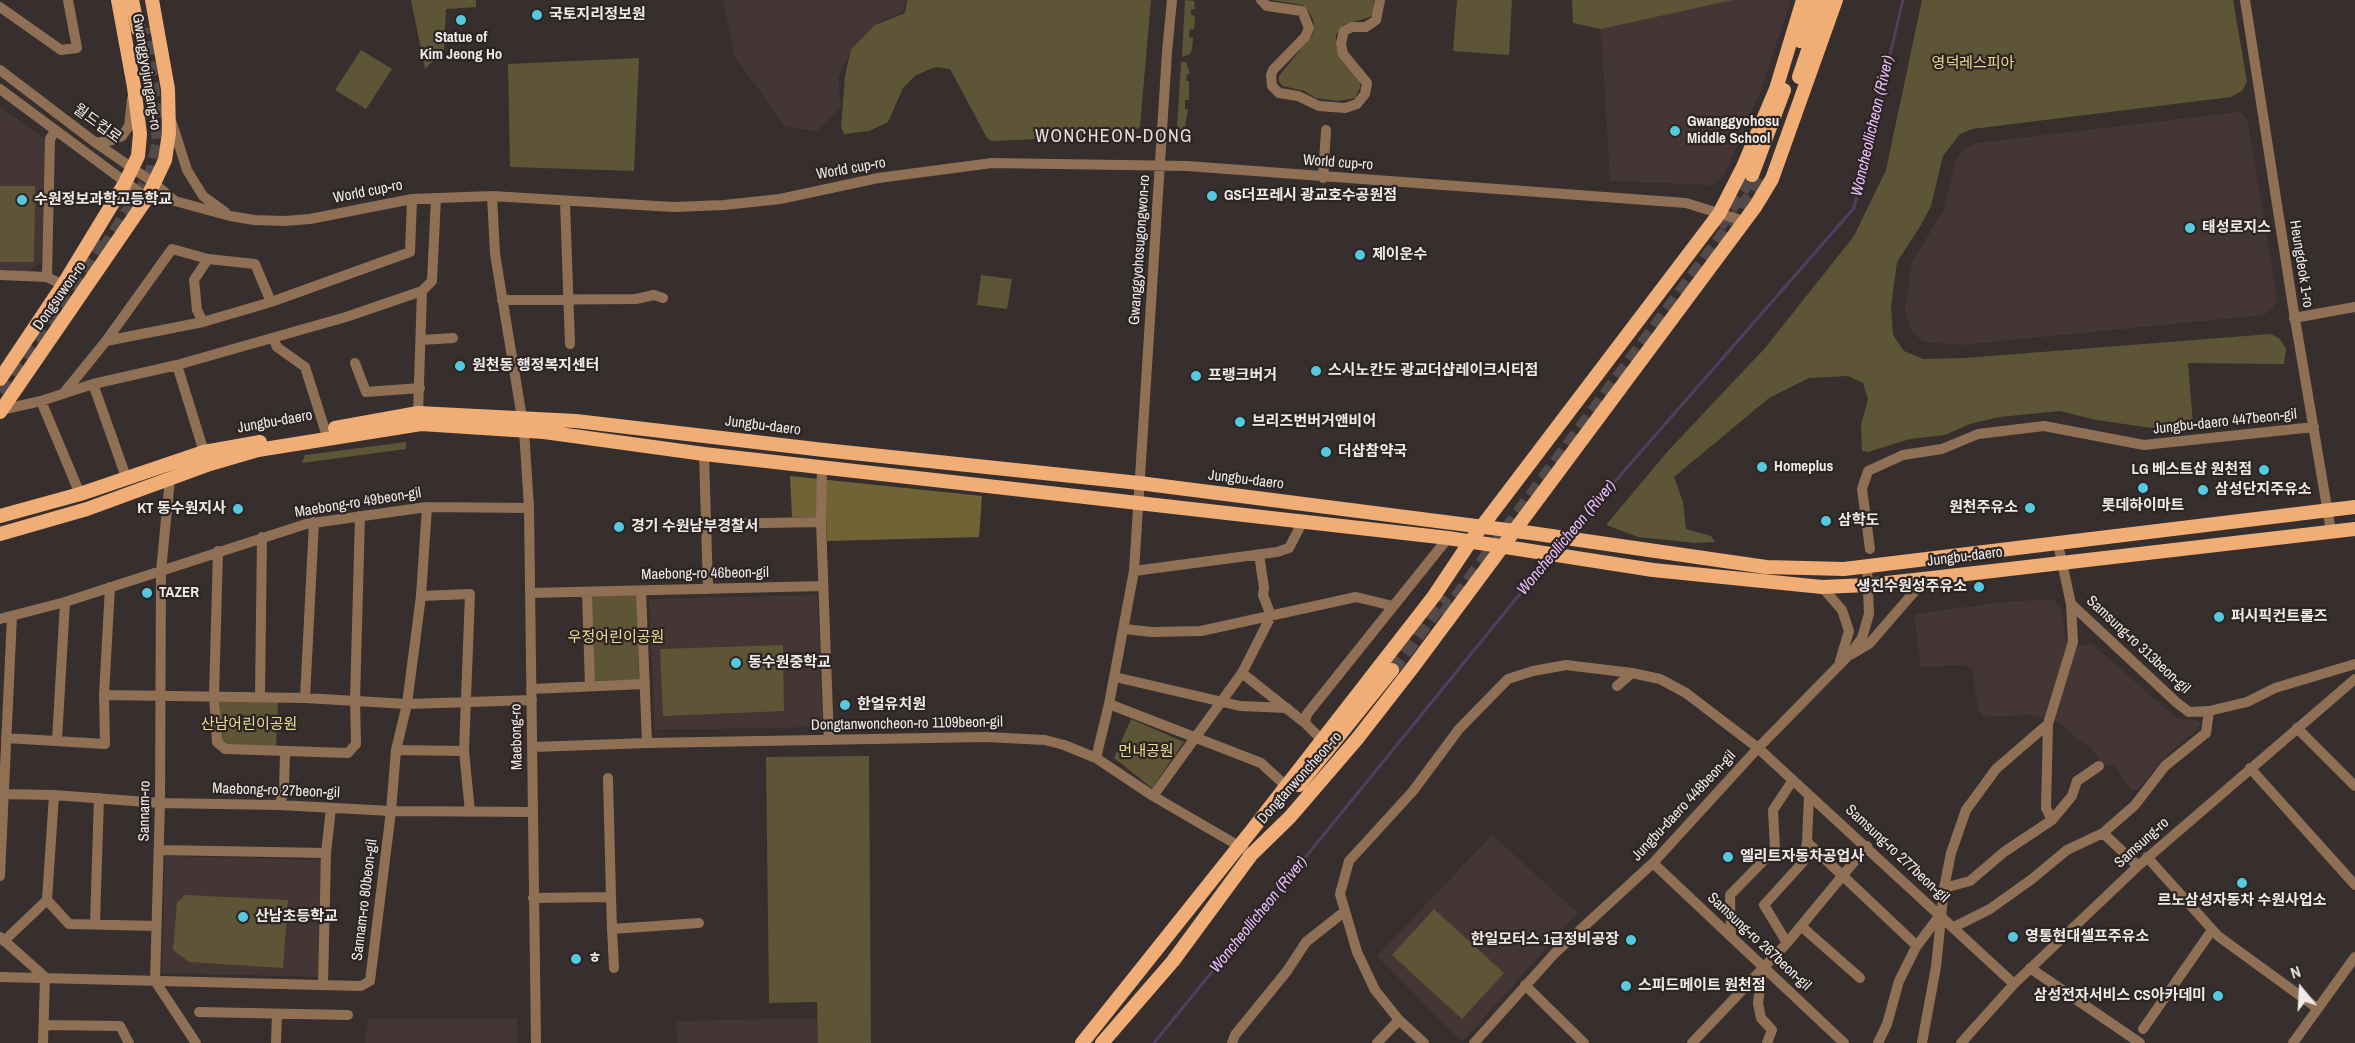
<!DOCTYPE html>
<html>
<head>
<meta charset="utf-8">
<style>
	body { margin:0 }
	#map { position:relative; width:2355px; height:1043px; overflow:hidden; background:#362f2e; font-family:"Archivo Narrow",sans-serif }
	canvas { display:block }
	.north { position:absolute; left:2271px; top:959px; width:60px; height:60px; -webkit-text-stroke:4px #2c2524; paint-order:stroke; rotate:342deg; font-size:16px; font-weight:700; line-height:24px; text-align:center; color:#efeae9 }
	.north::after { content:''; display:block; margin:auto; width:21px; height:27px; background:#efeae9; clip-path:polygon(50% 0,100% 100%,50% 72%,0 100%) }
</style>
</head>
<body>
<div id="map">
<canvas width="2355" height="1043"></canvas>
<div class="north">N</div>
</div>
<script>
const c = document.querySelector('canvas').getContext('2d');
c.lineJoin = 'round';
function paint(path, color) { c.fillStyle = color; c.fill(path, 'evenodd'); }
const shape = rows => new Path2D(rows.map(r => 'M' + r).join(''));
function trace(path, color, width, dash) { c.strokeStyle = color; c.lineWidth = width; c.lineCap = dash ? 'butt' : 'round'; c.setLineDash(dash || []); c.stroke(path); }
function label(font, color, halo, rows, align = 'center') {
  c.font = font + ' "Archivo Narrow","Noto Sans KR",sans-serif'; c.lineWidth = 4.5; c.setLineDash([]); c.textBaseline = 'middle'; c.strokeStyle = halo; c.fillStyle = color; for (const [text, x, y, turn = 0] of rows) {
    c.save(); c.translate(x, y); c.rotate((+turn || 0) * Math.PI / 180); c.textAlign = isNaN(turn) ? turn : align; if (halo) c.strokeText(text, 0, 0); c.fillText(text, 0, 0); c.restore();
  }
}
paint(shape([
	[723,0,905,0,903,12,878,22,854,44,838,77,841,107,816,132,785,126,735,57],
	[1733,0,1791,0,1763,85,1724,176,1711,185,1610,181,1601,29],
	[0,107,45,139,42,261,30,271,0,270],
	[2238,112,2245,116,2248,123,2277,300,2273,307,2264,315,1961,345,1923,342,1910,329,1905,310,1912,262,1943,211,1955,161,1963,150,1977,143],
	[817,595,823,727,655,730,649,599],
	[2053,599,2061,608,2065,638,2079,646,2092,644,2173,715,2179,719,2193,719,2200,723,2196,731,2169,753,2137,790,2131,790,2114,766,2104,765,2089,746,2076,739,2064,726,2054,720,2029,715,1983,717,1978,710,1972,669,1964,665,1921,667,1914,614,2003,602],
	[1492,835,1578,913,1462,1042,1377,956],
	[165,856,323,860,320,977,162,973],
	[517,1018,517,1043,365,1043,368,1019],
	[818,1018,818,1043,677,1043,676,1021]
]), '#443634');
paint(shape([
	[411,0,476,0,476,7,446,9,444,50,425,69],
	[907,0,1151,0,1140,126,1124,141,1036,139,992,141,987,138,950,69,935,67,916,75,903,88,888,122,869,131,844,134,841,127,845,76,851,49,875,25,905,13],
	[1185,0,1194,1,1195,9,1191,9,1191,15,1195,16,1194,29,1190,29,1189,37,1193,38,1192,49,1190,54,1182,57],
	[1271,0,1374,0,1373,14,1370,17,1343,25,1336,35,1336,46,1340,55,1360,83,1360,88,1355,98,1338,101,1316,98,1304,91,1283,86,1279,82,1279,76,1311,37,1314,31,1314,23,1311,15,1303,5],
	[1457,0,1512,0,1509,55,1453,51],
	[1572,0,1733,0,1601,29,1573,23],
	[1922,0,2233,0,2247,82,2242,91,2231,97,1972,129,1960,134,1943,156,1931,206,1921,225,1897,262,1891,307,1893,335,1904,351,1923,359,1965,358,2271,334,2280,339,2286,349,2284,364,2188,363,2193,424,2152,428,2096,420,2060,411,1999,417,1970,424,1945,435,1910,439,1868,452,1862,451,1861,425,1868,399,1863,383,1848,376,1809,378,1769,398,1674,477,1683,502,1686,529,1711,536,1715,542,1695,543,1638,537,1606,525,1668,451,1765,348,1854,236,1886,170],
	[361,50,392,69,366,109,335,90],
	[639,58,634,171,510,167,508,64],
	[1181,62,1186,62,1190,74,1187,74,1186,81,1189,81,1189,100,1185,100,1185,109,1188,109,1185,127,1183,130,1177,130],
	[0,186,35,186,34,262,0,262],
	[981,275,1012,279,1007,309,977,305],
	[406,442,406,449,302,463,305,455],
	[637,595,639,680,594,681,592,596],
	[783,645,784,711,663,716,660,649],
	[222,701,278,702,276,748,228,747,220,740,220,702],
	[1131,719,1184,742,1152,788,1114,758],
	[869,756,871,1043,818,1043,817,1002,769,1003,766,757],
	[185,895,288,900,283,968,189,962,173,950,177,902],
	[1434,909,1504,973,1462,1019,1392,955]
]), '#5d5535');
paint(shape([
	[790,476,982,496,979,537,827,541,826,517,792,517]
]), '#706437');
trace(shape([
	[1569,534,1854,208,1903,0],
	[1154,1043,1550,557]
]), '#553c5f', 3);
trace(shape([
	[1719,226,1752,175],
	[104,250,151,175,159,142,145,28],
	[0,392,105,240],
	[1444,615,1727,230,1763,178],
	[1392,670,1446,597]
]), '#524b4a', 14, [14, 7]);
trace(shape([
	[1261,0,1267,6,1302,11,1309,28,1305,37,1273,70,1271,75,1272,86,1279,93,1298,96,1319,106,1345,108,1357,104,1365,94,1367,83,1343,54,1341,43,1344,31,1352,27,1366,27,1376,20,1380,0],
	[2245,0,2294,313,2331,531],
	[0,7,61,50,77,48,68,0],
	[0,70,96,143,154,183,175,201],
	[0,89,147,198,175,201,230,216,254,220,284,221,310,219,412,199,492,196,673,207,724,205,780,199,878,178,992,163,1187,166,1686,203,1744,221],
	[172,123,187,170,203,196,225,212],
	[96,143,112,140,122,136,129,126,132,99],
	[1323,178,1326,130],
	[492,196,495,254,524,430,529,508,536,1043],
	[565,202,570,344],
	[0,275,47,277,63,285],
	[47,277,50,139,55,131],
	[422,291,432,281,436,198],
	[502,300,636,299,654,295,663,298],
	[2294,318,2355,307],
	[203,322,197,310,194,280,208,259],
	[273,338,277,347,305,367,325,430],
	[421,340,453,338],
	[106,341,203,322,271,302,410,252,412,199],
	[355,363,366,392,420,388],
	[177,365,204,452],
	[93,384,126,477],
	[63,394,106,341,172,249,208,259,255,264,271,302],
	[41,401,80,494],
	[1,410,41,401,93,384,177,365,346,317,422,291,418,413],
	[704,454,708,589],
	[822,467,821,522,829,740],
	[170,479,161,571,160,803,155,981,196,1043],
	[707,524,821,522],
	[1870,549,1862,489,1868,471,1903,455,1942,449,1978,434,2044,426,2144,445,2314,427],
	[218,551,214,696,217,742,225,749,348,753,356,744,355,700,360,516],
	[1134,571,1277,552,1289,548,1303,521],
	[1822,587,1842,610,1849,631,1840,661],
	[641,591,647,743],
	[587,592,590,686],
	[530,593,823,586],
	[421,596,470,594,464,751,470,812],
	[2071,604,2176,702,2189,712,2209,711,2247,702,2275,688,2355,664],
	[0,619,65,602,306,524,427,507,529,508],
	[1124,629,1152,632,1201,631,1356,597,1393,606],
	[1852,654,1869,644,1914,592,1931,578],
	[1242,673,1305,723,1322,740],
	[1115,677,1240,706,1287,708],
	[1617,686,1632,673,1660,679,1686,693,1758,748,2014,984],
	[531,689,645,684],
	[104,695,305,698,407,704,532,700],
	[260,697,262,537],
	[305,698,314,522],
	[1109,704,1261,763,1286,786],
	[1305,723,1307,714,1448,538],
	[2297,728,2355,786],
	[6,738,105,744,104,695,110,587],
	[57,740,65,602],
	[533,747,647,743,986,737,1045,740,1064,745,1096,758,1153,796,1244,849],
	[396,750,464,751],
	[1096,758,1109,704,1134,571,1167,52,1172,0],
	[2250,768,2355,885],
	[0,794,54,795,160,803,279,805,391,811,533,812],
	[1153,796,1242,673,1271,616,1263,595,1264,588,1259,554],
	[279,805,284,792,285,751],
	[2052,820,2072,796,2077,781,2099,766],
	[2103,833,2138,866],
	[1807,842,1917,946],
	[159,850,326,853],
	[2147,857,2218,936,2317,1008],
	[1653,863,1844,1043],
	[0,876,12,616],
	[1944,888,1970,881,2004,852,2052,820,2046,808,2048,724],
	[611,897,612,929,699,923],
	[533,898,611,897,608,778],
	[47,900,69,924,157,926],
	[47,900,54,795],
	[95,923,99,798],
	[1801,926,1860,978],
	[1954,927,1990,909,2032,879,2067,850,2103,833,2135,805,2165,766,2206,733,2209,711],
	[612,929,614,968],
	[0,937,45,977,43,1043],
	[1731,937,1730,895,1775,849,1773,810,1793,780],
	[4,941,47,900],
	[1787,943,1764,905,1803,862,1807,842,1809,795],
	[1763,967,1758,1003,1761,1018,1772,1030,1767,1043],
	[2030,968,2140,1043],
	[0,977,361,986,370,981,391,811,396,750,407,704,421,596,427,507],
	[323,985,326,853,331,808],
	[1525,985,1584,1043],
	[199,1012,348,1015],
	[44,1025,120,1026,129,1043],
	[2143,1029,2212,930],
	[276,1043,277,1014],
	[1232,1043,1235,1035,1287,971,1306,942,1344,912],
	[1377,1043,1399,1020],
	[1424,1043,1399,1020,1375,990,1357,952,1340,894,1349,861,1413,791,1459,729,1508,679,1533,671,1566,665,1632,673],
	[1474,1043,1555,953,1653,863,1758,748,1851,653,1862,638,1869,614,1867,566],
	[1692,1043,1787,943,1867,846],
	[1878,1043,1887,1024,1899,981,1916,947,1940,915],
	[1922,1043,1936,967,1944,888,1951,853,1966,810,1996,769,2048,724,2073,642,2071,604,2058,544],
	[1961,1043,2014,984,2138,866,2355,679],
	[2293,1043,2355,957]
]), '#907055', 10);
trace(shape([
	[132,0,138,29],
	[1800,41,1813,0],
	[1799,77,1825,0],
	[1752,175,1784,90],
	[0,379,63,285,125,183,138,156,140,134,134,87,118,0],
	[0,412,147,198,165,160,169,133,168,89,152,0],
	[335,428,418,413,576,421,824,450,1139,483,1531,533,1766,567,1844,569,2355,507],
	[0,516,80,494,204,452,260,442],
	[0,534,87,509,210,464,258,450,421,424,544,432,704,454,1448,538,1653,570,1822,587,1868,585,1932,578,2355,529],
	[1299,785,1392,670],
	[1082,1043,1252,830,1434,596,1470,542,1719,214,1743,167,1776,89,1803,0],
	[1102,1043,1173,961,1251,855,1290,817,1357,739,1413,667,1755,207,1772,179,1836,0]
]), '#f0ad75', 14);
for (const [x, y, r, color] of [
	[537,15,6,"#55cadf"],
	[461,20,6,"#55cadf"],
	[1675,131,6,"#55cadf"],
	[1212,196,6,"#55cadf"],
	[22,200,6,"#55cadf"],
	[2190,228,6,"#55cadf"],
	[1360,255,6,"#55cadf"],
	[460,366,6,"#55cadf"],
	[1316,371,6,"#55cadf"],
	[1196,376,6,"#55cadf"],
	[1240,422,6,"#55cadf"],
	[1326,452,6,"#55cadf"],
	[1762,467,6,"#55cadf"],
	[2264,470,6,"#55cadf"],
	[2143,488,6,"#55cadf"],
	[2203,490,6,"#55cadf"],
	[2030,508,6,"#55cadf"],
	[238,509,6,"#55cadf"],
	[1826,521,6,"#55cadf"],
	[619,527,6,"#55cadf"],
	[1979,587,6,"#55cadf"],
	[147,593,6,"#55cadf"],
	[2219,617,6,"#55cadf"],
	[736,663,6,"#55cadf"],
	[845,705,6,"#55cadf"],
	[1728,857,6,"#55cadf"],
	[2242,883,6,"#55cadf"],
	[243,917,6,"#55cadf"],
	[2013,937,6,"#55cadf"],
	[1631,940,6,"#55cadf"],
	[576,959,6,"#55cadf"],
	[1626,986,6,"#55cadf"],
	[2218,996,6,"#55cadf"]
]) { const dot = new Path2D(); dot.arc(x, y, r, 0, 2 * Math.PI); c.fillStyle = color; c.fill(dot); trace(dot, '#2c2524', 2); }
label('bold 15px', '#efeae9', '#2c2524', [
	["국토지리정보원",549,15],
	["Statue of",461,38,"center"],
	["Kim Jeong Ho",461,55,"center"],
	["Gwanggyohosu",1687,122],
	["Middle School",1687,139],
	["GS더프레시 광교호수공원점",1224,196],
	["수원정보과학고등학교",34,200],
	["태성로지스",2202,228],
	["제이운수",1372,255],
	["원천동 행정복지센터",472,366],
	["스시노칸도 광교더샵레이크시티점",1328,371],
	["프랭크버거",1208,376],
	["브리즈번버거앤비어",1252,422],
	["더샵참약국",1338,452],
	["Homeplus",1774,467],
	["LG 베스트샵 원천점",2252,470,"right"],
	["삼성단지주유소",2215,490],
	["롯데하이마트",2143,506,"center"],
	["원천주유소",2018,508,"right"],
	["KT 동수원지사",226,509,"right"],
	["삼학도",1838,521],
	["경기 수원남부경찰서",631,527],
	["생진수원성주유소",1967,587,"right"],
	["TAZER",159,593],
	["퍼시픽컨트롤즈",2231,617],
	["동수원중학교",748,663],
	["한얼유치원",857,705],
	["엘리트자동차공업사",1740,857],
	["르노삼성자동차 수원사업소",2242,901,"center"],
	["산남초등학교",255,917],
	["영통현대셀프주유소",2025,937],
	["한일모터스 1급정비공장",1619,940,"right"],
	["ㅎ",588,959],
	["스피드메이트 원천점",1638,986],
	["삼성전자서비스 CS아카데미",2206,996,"right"]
], 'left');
label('15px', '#eedb90', '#2c2524', [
	["영덕레스피아",1973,64],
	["우정어린이공원",616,638],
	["산남어린이공원",249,725],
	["먼내공원",1146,752]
]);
label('15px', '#efeae9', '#2c2524', [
	["Gwanggyojungang-ro",146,72,81],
	["월드컵로",97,124,36],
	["World cup-ro",1338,163,4],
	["World cup-ro",851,169,-10],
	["World cup-ro",368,192,-11],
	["Gwanggyohosugongwon-ro",1140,250,-86],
	["Heungdeok 1-ro",2301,264,81],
	["Dongsuwon-ro",60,296,-55],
	["Jungbu-daero",275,422,-10],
	["Jungbu-daero 447beon-gil",2225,422,-6],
	["Jungbu-daero",763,426,7],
	["Jungbu-daero",1246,480,7],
	["Maebong-ro 49beon-gil",358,503,-9],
	["Jungbu-daero",1965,557,-7],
	["Maebong-ro 46beon-gil",705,574,-1],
	["Samsung-ro 313beon-gil",2138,645,43],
	["Dongtanwoncheon-ro 1109beon-gil",907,724,-1],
	["Maebong-ro",517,737,-91],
	["Dongtanwoncheon-ro",1300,778,-48],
	["Maebong-ro 27beon-gil",276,791,2],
	["Jungbu-daero 448beon-gil",1684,806,-47],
	["Sannam-ro",145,811,-89],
	["Samsung-ro",2142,843,-42],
	["Samsung-ro 277beon-gil",1897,854,43],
	["Sannam-ro 80beon-gil",365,900,-83],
	["Samsung-ro 267beon-gil",1759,942,43]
]);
label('italic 16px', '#ebbffd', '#2c2524', [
	["Woncheollicheon (River)",1873,126,-77],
	["Woncheollicheon (River)",1567,538,-50],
	["Woncheollicheon (River)",1259,915,-51]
]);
c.letterSpacing = '1.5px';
label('18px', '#e7dddc', '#2c2524', [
	["WONCHEON-DONG",1114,137]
]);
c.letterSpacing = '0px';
</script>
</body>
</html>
